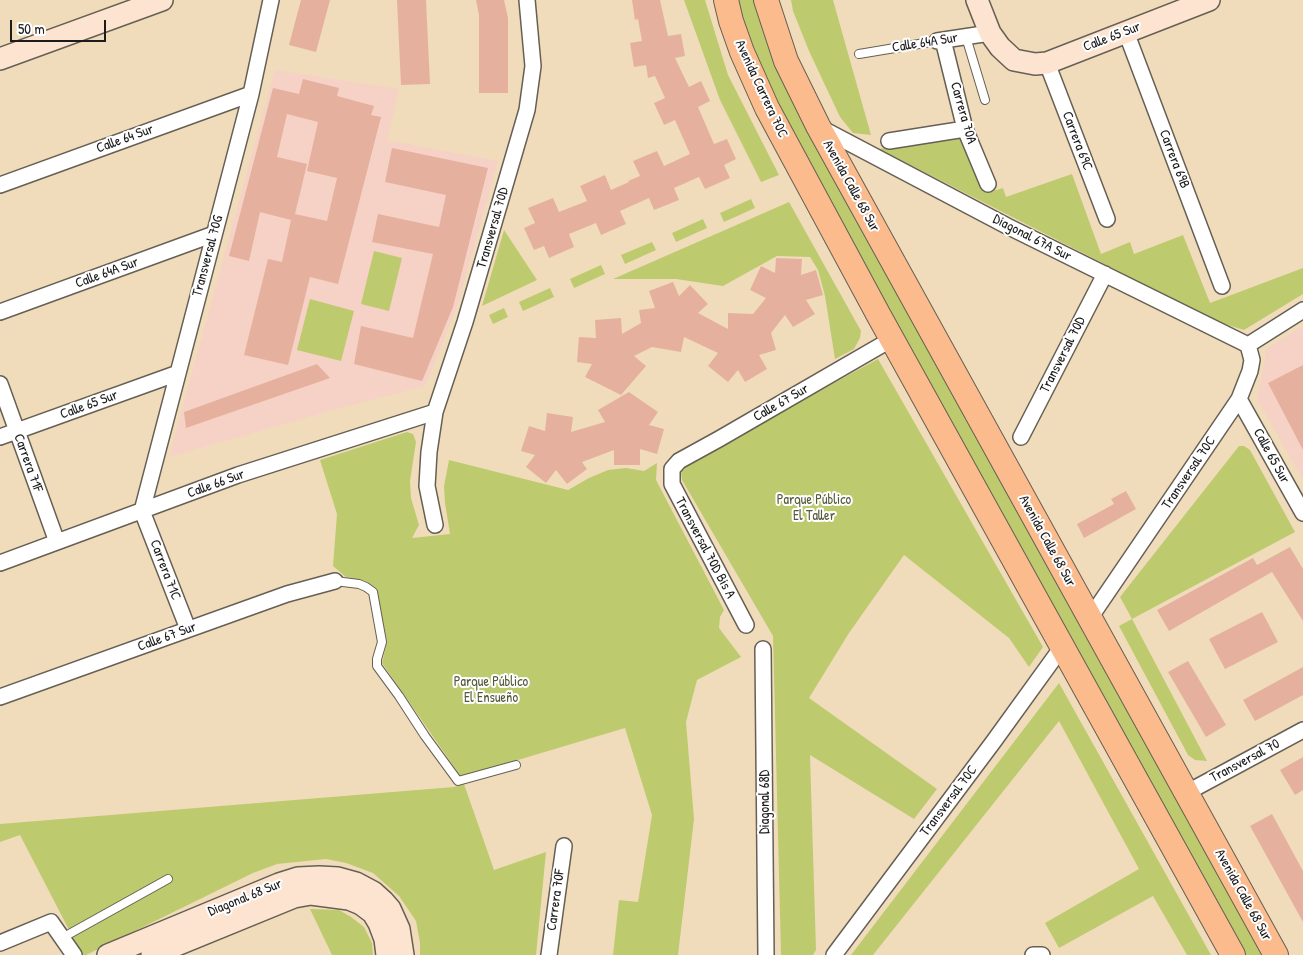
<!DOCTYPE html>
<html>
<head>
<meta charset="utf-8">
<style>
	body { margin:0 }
	#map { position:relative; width:1303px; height:955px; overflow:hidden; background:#f0dcbb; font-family:"Patrick Hand",sans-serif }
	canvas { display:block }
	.scale { position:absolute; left:10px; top:20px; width:96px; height:22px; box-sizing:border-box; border:2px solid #1c1c1c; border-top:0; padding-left:6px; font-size:15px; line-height:18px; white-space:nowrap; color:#1c1c1c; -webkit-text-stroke:4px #fff; paint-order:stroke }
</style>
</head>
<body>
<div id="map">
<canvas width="1303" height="955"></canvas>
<div class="scale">50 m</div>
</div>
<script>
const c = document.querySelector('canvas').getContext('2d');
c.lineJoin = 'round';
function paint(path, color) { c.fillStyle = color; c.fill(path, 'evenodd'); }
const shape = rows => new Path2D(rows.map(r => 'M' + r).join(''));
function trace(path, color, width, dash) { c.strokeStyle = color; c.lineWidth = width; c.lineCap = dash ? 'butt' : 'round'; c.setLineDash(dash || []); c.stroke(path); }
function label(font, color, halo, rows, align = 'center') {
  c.font = font + ' "Patrick Hand",sans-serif'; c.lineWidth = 4; c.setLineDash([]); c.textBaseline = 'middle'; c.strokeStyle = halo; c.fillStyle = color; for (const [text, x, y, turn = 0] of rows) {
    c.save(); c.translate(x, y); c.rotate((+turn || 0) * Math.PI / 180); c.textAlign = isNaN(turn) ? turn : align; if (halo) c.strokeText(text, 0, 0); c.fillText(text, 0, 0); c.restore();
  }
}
paint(shape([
	[275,70,399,89,387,140,498,161,458,304,425,386,344,407,169,457],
	[1303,326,1303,479,1257,399,1267,348]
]), '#f6d1c5');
paint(shape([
	[684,0,705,0,728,75,779,175,761,182,720,100],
	[735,0,757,0,1264,955,1241,955,776,107],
	[791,0,833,0,871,135,853,133,840,117,809,51,793,11],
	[965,135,986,193,1003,188,1006,197,1072,174,1101,254,1130,242,1134,254,1183,235,1210,303,1303,268,1303,294,1244,330,1218,322,879,149],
	[751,199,755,208,724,222,720,213],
	[789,202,861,331,860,338,854,349,835,359,825,296,818,270,810,257,777,256,723,286,676,279,613,279],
	[703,219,707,228,676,242,672,233],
	[504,230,537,280,482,306],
	[652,242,656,250,625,264,621,255],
	[374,251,402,258,389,311,361,304],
	[601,265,605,274,574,288,570,279],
	[550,288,554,297,523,311,519,302],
	[310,299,354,311,341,361,297,350],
	[504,308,508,317,493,324,489,315],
	[878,359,1043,647,1029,667,1009,638,904,555,849,633,809,698,937,789,914,819,810,755,816,950,813,955,781,955,773,636,682,480,681,471,686,463],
	[407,432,413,434,416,442,410,481,411,498,419,525,412,538,450,534,445,503,444,486,449,460,568,490,589,478,608,470,626,468,644,471,657,463,656,480,724,610,720,617,719,628,741,657,697,680,686,722,694,819,678,955,613,955,619,900,638,902,652,815,625,728,461,777,382,663,387,641,375,587,365,581,346,577,333,566,337,514,320,460],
	[1239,446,1244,446,1250,450,1295,532,1132,619,1207,761,1195,760,1188,755,1119,626,1132,619,1120,597],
	[1059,683,1211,955,1187,955,1153,896,1059,948,1045,923,1139,869,1059,721,873,955,851,955],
	[464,784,494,870,546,852,536,955,420,955,420,943,416,921,399,896,373,873,346,863,326,859,277,864,253,873,86,955,82,955,20,835,0,842,0,824,454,787],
	[310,909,339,910,351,917,364,927,372,943,373,955,332,955]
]), '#bdcb6e');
paint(shape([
	[301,0,330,0,316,52,289,45],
	[397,0,426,0,430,84,401,85],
	[476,0,504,0,508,18,508,93,479,93,479,15],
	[632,0,660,0,668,36,681,34,685,56,675,58,689,87,701,81,710,101,698,107,714,144,727,139,736,159,724,165,730,178,705,189,699,177,674,188,679,200,654,210,649,198,620,211,626,224,601,235,596,223,569,234,574,247,549,258,544,246,534,250,524,228,535,223,528,208,553,198,559,212,587,201,580,186,605,175,611,190,629,182,628,181,640,176,633,161,657,151,664,166,690,154,675,120,664,125,654,103,665,98,655,76,648,78,646,65,634,67,630,43,642,41,638,19,635,20],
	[303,79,339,88,337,96,374,106,371,115,381,117,338,284,310,277,288,365,244,355,268,259,282,262,291,220,260,212,249,261,229,256,273,88,299,94],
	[287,114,318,122,307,171,337,178,327,221,295,214,307,164,277,157],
	[392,148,488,168,453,307,422,381,354,364,361,326,413,338,433,254,372,242,378,214,439,227,446,195,385,182],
	[776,258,802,259,801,275,816,270,823,295,806,300,815,314,793,327,785,315,771,333,776,350,759,355,767,369,745,382,738,370,728,382,708,366,718,353,684,337,681,352,652,347,634,356,646,366,621,395,585,377,592,364,577,362,579,337,596,338,595,320,621,318,622,334,641,323,639,310,655,308,649,291,673,282,679,296,690,285,708,304,698,313,728,329,728,313,753,314,766,298,750,290,761,266,775,273],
	[317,364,330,378,186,428,184,412],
	[1303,365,1303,450,1268,383],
	[629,392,658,412,649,425,664,429,657,454,640,449,640,465,614,465,614,450,582,462,587,469,567,484,556,470,546,483,526,467,535,455,521,451,529,426,545,431,547,413,573,417,571,432,605,422,598,410],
	[1126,491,1136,509,1084,538,1077,524,1114,504,1111,499],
	[1290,547,1303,569,1303,621,1272,572,1169,631,1157,610,1253,558,1257,565],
	[1262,612,1278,642,1225,669,1209,639],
	[1188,661,1226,725,1206,737,1168,672],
	[1303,667,1303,695,1255,721,1243,700],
	[1303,757,1303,790,1295,795,1280,770],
	[1272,814,1303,871,1303,922,1250,826]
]), '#e5b19e');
const lane = shape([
	[966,37,985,100],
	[859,54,937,41],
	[335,581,359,584,366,587,373,592,382,642,377,659,377,666,399,696,425,736,458,781,516,765],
	[62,938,168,879]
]);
const street = shape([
	[1126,32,1222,286],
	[943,40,965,129,988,184],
	[937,41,990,33],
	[1047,63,1107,219],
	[819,127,1007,226,1248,345],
	[889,141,965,129],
	[0,185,251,94],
	[0,312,214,234],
	[1248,345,1303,310],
	[0,384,57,542],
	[1239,399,1303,513],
	[0,437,178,373],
	[1021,437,1105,274],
	[435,525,427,486,429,452,435,412,465,322,527,110,533,66,527,0],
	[0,563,238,475,435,412],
	[1090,618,1239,399,1250,371,1252,360,1248,345],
	[746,625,672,484,672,469,679,461,719,439,892,339],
	[188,629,142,511,251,94,271,0],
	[763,649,766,955],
	[0,697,287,594,335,581],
	[1186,793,1303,730],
	[0,943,51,922,74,955],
	[549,955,564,846],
	[834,955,994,741,1062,647],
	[1033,955,1042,955]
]);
const secondary = shape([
	[977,0,990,33,1000,47,1014,60,1035,64,1047,63,1209,0],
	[0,59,162,0],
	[108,955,279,884,298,878,319,877,338,878,356,883,373,892,383,901,390,909,399,929,403,955],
	[152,955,294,897,311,894,349,899,361,904,373,913,379,923,385,939,387,955]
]);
const primary = shape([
	[726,0,731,21,742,52,767,108,878,314,1233,955],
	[766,0,786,61,818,126,1276,955]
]);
trace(lane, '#665f54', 10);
trace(street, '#665f54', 18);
trace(secondary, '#665f54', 24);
trace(primary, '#665f54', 26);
trace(lane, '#fff', 8);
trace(street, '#fff', 15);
trace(secondary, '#fde4d1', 21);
trace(primary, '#fbbb8c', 24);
label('14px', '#1c1c1c', '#fff', [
	["Calle 65 Sur",1112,37,-21],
	["Calle 64A Sur",925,43,-9],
	["Avenida Carrera 70C",761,89,65],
	["Carrera 70A",963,113,74],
	["Calle 64 Sur",125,139,-20],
	["Carrera 69C",1077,141,69],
	["Carrera 69B",1174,159,69],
	["Avenida Calle 68 Sur",851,186,61],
	["Transversal 70D",493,228,-74],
	["Diagonal 67A Sur",1032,238,27],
	["Transversal 70G",208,256,-75],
	["Calle 64A Sur",107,273,-20],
	["Transversal 70D",1063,355,-63],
	["Calle 67 Sur",781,403,-30],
	["Calle 65 Sur",89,405,-20],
	["Calle 65 Sur",1271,456,61],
	["Carrera 71F",28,463,70],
	["Transversal 70C",1189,473,-56],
	["Calle 66 Sur",216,484,-20],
	["Avenida Calle 68 Sur",1047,541,61],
	["Transversal 70D Bis A",705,548,62],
	["Carrera 71C",165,570,69],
	["Calle 67 Sur",167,637,-20],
	["Transversal 70",1245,761,-28],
	["Transversal 70C",949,801,-53],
	["Diagonal 68D",765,802,-90],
	["Avenida Calle 68 Sur",1243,895,61],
	["Diagonal 68 Sur",245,898,-22],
	["Carrera 70F",556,900,-82]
]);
label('14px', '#545939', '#fff', [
	["Parque Público",814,500],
	["El Taller",814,516],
	["Parque Público",491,682],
	["El Ensueño",491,698]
]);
</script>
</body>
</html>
